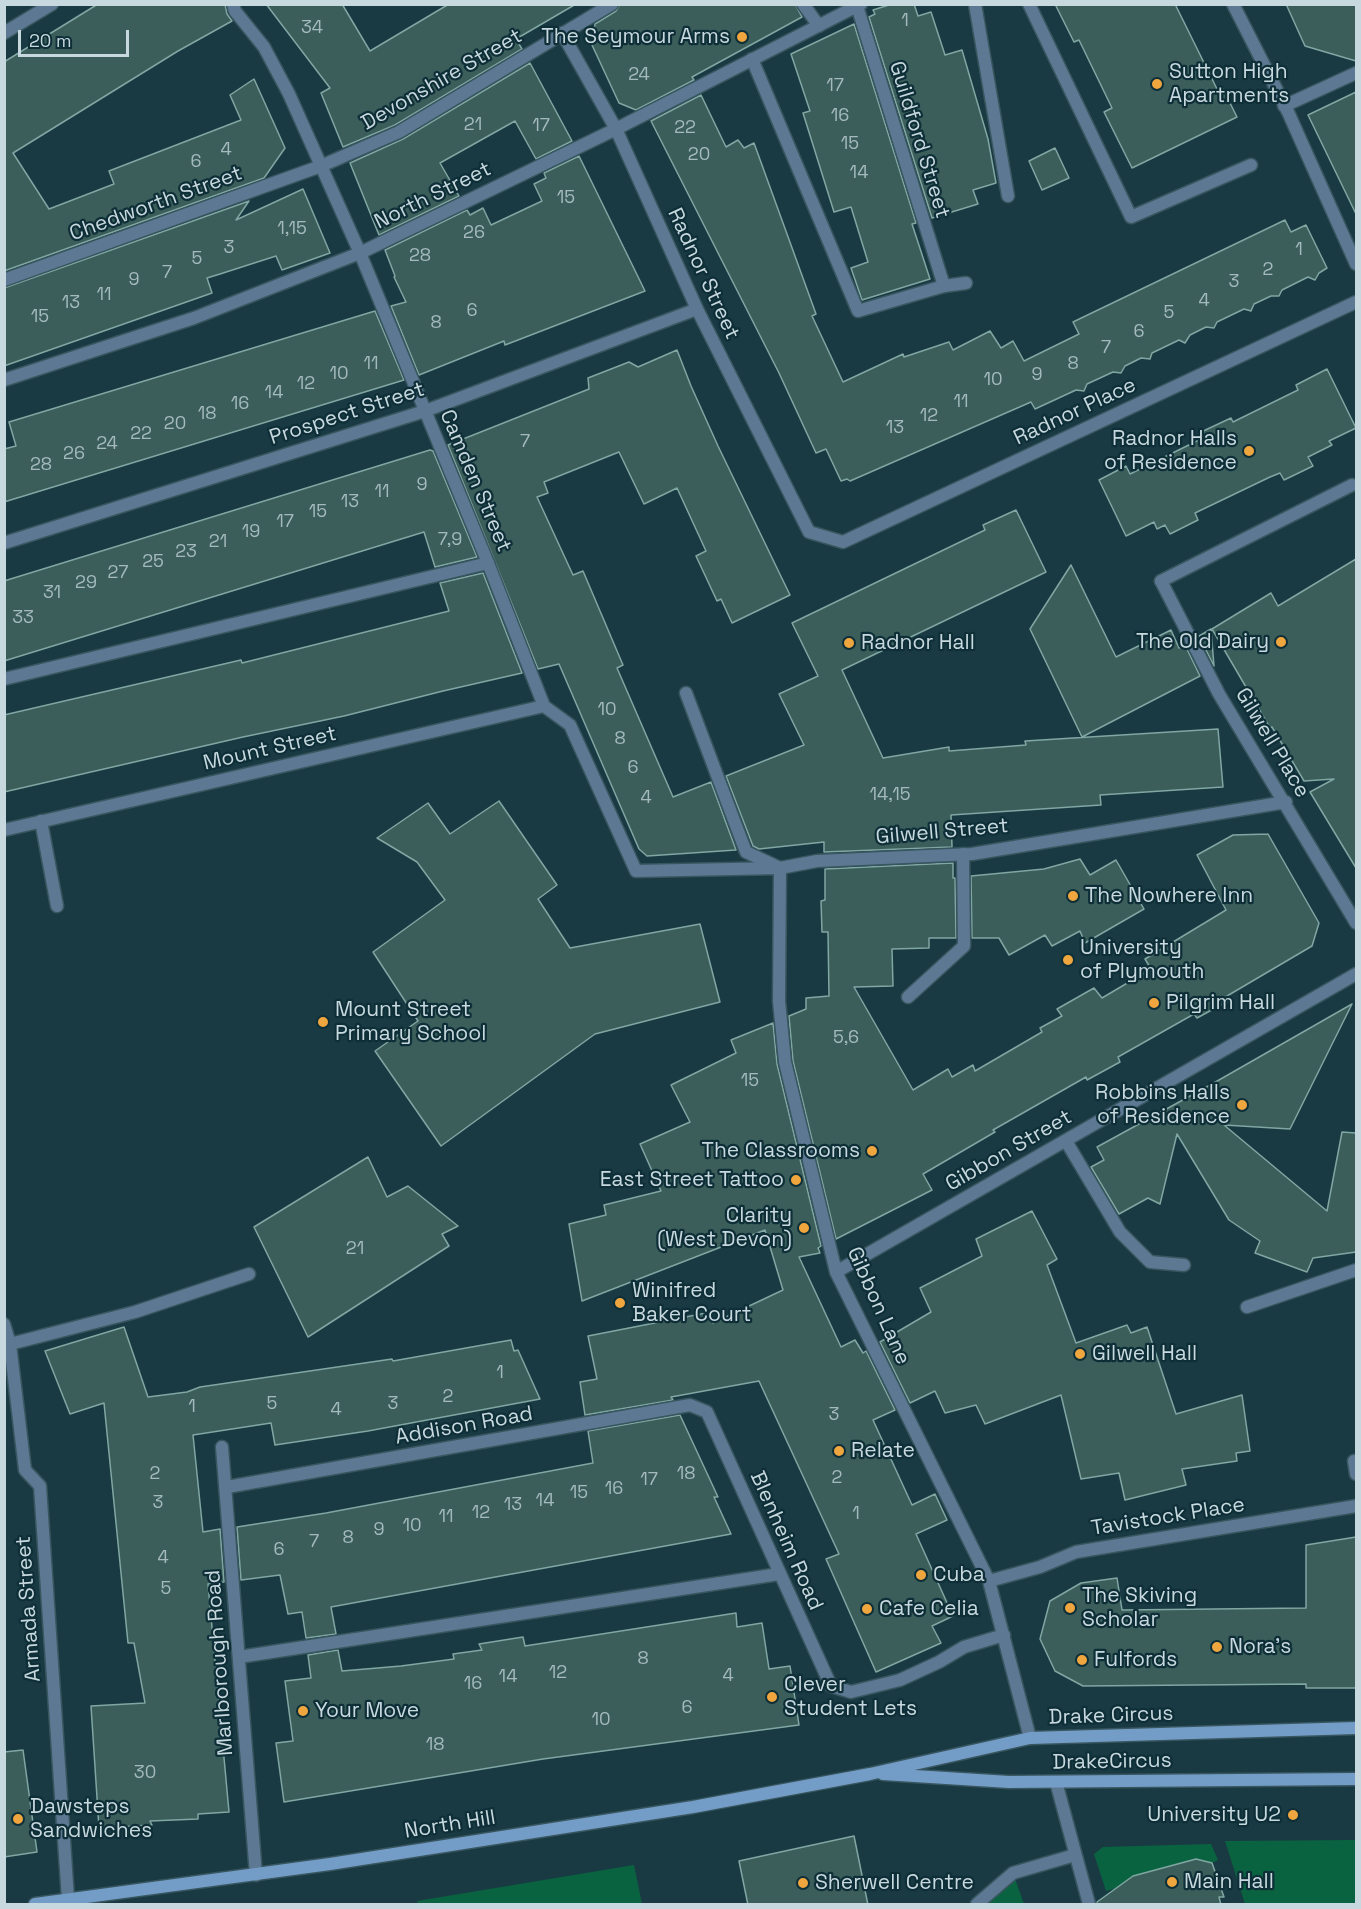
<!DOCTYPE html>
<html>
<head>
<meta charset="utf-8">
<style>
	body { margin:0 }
	#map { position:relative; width:1361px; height:1909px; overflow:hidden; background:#193a43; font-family:"Space Grotesk",sans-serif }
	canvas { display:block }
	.frame { position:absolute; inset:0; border:6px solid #c7d8de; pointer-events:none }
	.scale { position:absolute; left:18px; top:30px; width:111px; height:27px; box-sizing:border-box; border:3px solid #c7d8de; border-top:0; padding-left:8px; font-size:18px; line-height:21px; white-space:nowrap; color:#c7d8de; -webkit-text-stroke:4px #0e2f38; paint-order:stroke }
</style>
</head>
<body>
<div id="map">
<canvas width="1361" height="1909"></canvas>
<div class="frame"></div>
<div class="scale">20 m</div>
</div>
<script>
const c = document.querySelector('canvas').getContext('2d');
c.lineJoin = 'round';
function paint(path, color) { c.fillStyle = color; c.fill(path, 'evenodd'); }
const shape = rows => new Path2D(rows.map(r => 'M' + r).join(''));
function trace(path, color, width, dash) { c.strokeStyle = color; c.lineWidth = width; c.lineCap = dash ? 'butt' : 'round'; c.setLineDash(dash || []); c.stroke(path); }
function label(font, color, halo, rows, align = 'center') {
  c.font = font + ' "Space Grotesk",sans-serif'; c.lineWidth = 4.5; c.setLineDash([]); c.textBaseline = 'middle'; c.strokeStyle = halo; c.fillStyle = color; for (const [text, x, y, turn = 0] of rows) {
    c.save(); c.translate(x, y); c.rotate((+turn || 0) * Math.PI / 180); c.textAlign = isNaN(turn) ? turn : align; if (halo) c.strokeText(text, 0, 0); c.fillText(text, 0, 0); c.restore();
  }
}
paint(shape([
	[1356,1840,1356,1904,1245,1904,1225,1841],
	[1211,1844,1218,1860,1212,1863,1195,1859,1133,1876,1117,1888,1106,1891,1094,1854,1103,1847],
	[634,1865,642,1904,418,1904,417,1901],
	[1013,1873,1024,1904,978,1904]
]), '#0a6340');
const building = shape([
	[98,4,225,4,227,14,232,21,178,51,13,153,49,209,114,184,109,171,241,120,230,95,254,79,285,148,264,178,4,271,4,62,98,4],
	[266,4,342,4,370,51,449,4,576,4,516,39,522,49,395,125,343,147,321,93,330,88,266,4],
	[620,4,795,4,802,17,692,77,694,80,636,110,619,103,592,45,595,24,616,11,620,4],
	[892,4,914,4,918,16,931,12,945,55,962,50,988,139,996,183,973,190,978,204,932,218,869,17,875,14,873,10,892,4],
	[1055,4,1175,4,1218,91,1223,89,1237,117,1132,168,1104,112,1112,108,1079,40,1074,42,1055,4],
	[1286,4,1356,4,1356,61,1305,46,1286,4],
	[854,24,916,223,912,224,930,279,862,300,851,268,868,262,851,207,834,212,803,113,810,111,791,54,854,24],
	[530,63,572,141,536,159,515,121,440,163,459,196,379,235,350,163,403,139,530,63],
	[1356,92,1356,214,1308,115,1356,92],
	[701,95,726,147,738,140,744,148,754,143,816,314,812,316,843,382,903,354,904,357,949,342,953,350,990,331,1001,348,1013,341,1024,361,1079,334,1073,322,1285,220,1291,232,1306,225,1327,268,1319,273,1315,280,1308,277,1282,290,1279,296,1271,296,1254,304,1251,311,1244,309,1217,322,1214,328,1206,327,1190,335,1185,343,1179,340,1152,353,1150,359,1141,358,1125,366,1121,373,1113,372,1087,384,1084,391,1076,390,1035,409,1031,402,850,481,847,479,841,481,826,449,816,453,779,373,651,121,701,95],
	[1055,148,1069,178,1042,190,1029,161,1055,148],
	[579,156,645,291,505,345,504,341,419,375,391,306,406,302,394,277,395,276,385,250,467,210,470,215,483,208,491,225,542,201,534,184,546,178,544,173,579,156],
	[303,189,330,253,282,270,276,256,220,274,207,278,212,293,4,366,4,288,249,201,236,220,303,189],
	[375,311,404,380,4,502,4,449,16,446,9,422,375,311],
	[677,350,691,386,718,446,790,595,732,623,721,599,717,601,696,556,706,551,677,488,644,504,619,452,544,482,548,493,537,497,573,575,583,571,623,665,617,668,673,797,711,782,736,850,647,856,639,849,559,664,538,669,448,445,589,389,588,378,629,362,638,367,677,350],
	[1327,369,1356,428,1329,441,1332,445,1308,457,1313,466,1284,480,1280,473,1270,477,1195,513,1198,520,1170,534,1165,525,1157,529,1154,522,1126,536,1099,480,1126,466,1130,474,1201,439,1199,433,1231,418,1233,422,1298,390,1296,385,1327,369],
	[430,450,433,451,477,557,435,567,424,532,4,661,4,581,430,450],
	[1016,510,1046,572,842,670,883,758,949,747,949,751,1026,745,1025,741,1218,729,1223,787,1100,795,1101,805,951,815,952,847,824,852,824,842,759,849,753,846,726,776,804,745,779,694,818,676,792,623,985,530,983,525,1016,510],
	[1356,559,1356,868,1310,792,1334,779,1304,781,1272,727,1270,728,1212,629,1271,593,1278,606,1356,559],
	[1071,565,1116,657,1171,630,1179,648,1185,645,1200,676,1082,737,1030,629,1071,565],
	[483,573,522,673,443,691,344,716,243,737,4,792,4,715,241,660,242,663,449,611,440,583,483,573],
	[1211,629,1214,666,1199,636,1211,629],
	[499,801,557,885,538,899,570,948,700,924,720,1002,595,1034,441,1146,375,1051,418,1021,373,952,445,900,417,862,377,838,428,803,450,834,499,801],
	[1268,834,1319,923,1312,946,1227,996,1230,1000,1197,1018,1194,1014,1118,1057,1120,1062,1087,1080,1086,1077,993,1130,995,1132,923,1174,932,1190,836,1239,793,1061,789,1016,806,1009,806,998,829,996,828,932,822,932,821,901,825,900,825,869,953,863,953,878,955,878,956,938,929,938,929,948,892,949,893,986,854,987,913,1090,948,1069,952,1077,973,1065,975,1071,1042,1032,1040,1028,1062,1016,1057,1009,1094,988,1102,998,1151,969,1145,959,1226,910,1197,855,1233,835,1268,834],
	[1080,859,1090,875,1116,860,1144,909,1085,943,1080,931,1052,946,1045,935,1009,955,999,938,972,938,971,876,1044,869,1080,859],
	[1352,1004,1290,1129,1224,1125,1327,1211,1342,1132,1356,1133,1356,1252,1313,1258,1307,1272,1255,1253,1260,1241,1229,1220,1177,1134,1160,1204,1148,1198,1119,1214,1091,1167,1104,1160,1097,1147,1212,1084,1352,1004],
	[773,1023,777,1064,821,1246,818,1248,820,1253,799,1257,841,1347,855,1340,863,1353,866,1351,895,1410,873,1420,912,1505,935,1494,947,1520,916,1534,953,1616,932,1626,941,1643,876,1672,826,1559,839,1554,759,1381,671,1397,673,1400,585,1415,580,1382,597,1379,588,1336,711,1312,713,1323,783,1290,765,1230,582,1301,569,1224,606,1215,604,1205,661,1191,640,1144,690,1122,671,1085,736,1053,731,1040,773,1023],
	[368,1157,387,1197,408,1186,458,1226,442,1234,449,1246,308,1337,254,1227,368,1157],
	[1032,1211,1057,1259,1047,1265,1076,1343,1127,1325,1131,1333,1147,1327,1176,1414,1242,1395,1250,1451,1236,1453,1237,1461,1182,1469,1186,1485,1125,1500,1119,1473,1081,1479,1061,1395,985,1424,976,1405,945,1413,935,1391,910,1403,880,1342,931,1312,920,1288,982,1256,976,1239,1032,1211],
	[124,1327,148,1397,187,1392,200,1387,392,1359,393,1361,511,1340,514,1351,518,1350,540,1399,368,1431,275,1445,271,1423,193,1435,203,1532,220,1529,224,1582,208,1584,229,1812,198,1814,198,1819,150,1821,152,1825,99,1828,91,1706,145,1703,134,1643,128,1643,104,1403,70,1414,45,1351,124,1327],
	[680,1415,718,1497,714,1497,731,1534,331,1607,336,1634,306,1638,302,1612,288,1614,280,1575,241,1580,237,1527,326,1513,593,1463,588,1431,680,1415],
	[1356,1537,1356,1688,1306,1688,1306,1684,1083,1686,1055,1671,1040,1639,1050,1601,1081,1583,1117,1578,1122,1610,1306,1608,1306,1545,1356,1537],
	[736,1613,737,1627,762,1623,769,1669,790,1666,799,1725,543,1759,284,1802,276,1743,293,1741,285,1681,311,1678,308,1655,338,1650,342,1671,401,1666,454,1659,453,1654,482,1650,479,1644,523,1637,525,1646,736,1613],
	[23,1750,37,1852,4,1857,4,1752,23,1750],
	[854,1836,868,1905,748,1905,739,1861,854,1836],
	[1196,1859,1212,1863,1224,1897,1219,1897,1221,1905,1097,1905,1097,1902,1133,1876,1196,1859]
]);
paint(building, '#3b5e5b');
trace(building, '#81a7a3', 1.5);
const lane = shape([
	[975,4,1008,196],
	[1029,4,1131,217,1251,165],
	[752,59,858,311,944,286,966,283],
	[4,380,194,318,360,253],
	[1161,581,1352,485],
	[4,679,488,563],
	[686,693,746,852,780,868],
	[41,821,57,906],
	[908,997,964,946,963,854],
	[1066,1141,1120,1232,1150,1262,1184,1265],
	[1247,1307,1356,1270],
	[10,1344,135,1312,249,1274],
	[239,1657,779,1574]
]);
const street = shape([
	[233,4,235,11,264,47,289,94,360,253,488,563,544,706,570,725,636,871,780,868,817,861,972,854,1286,802],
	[803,4,819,26],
	[1233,4,1288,112,1356,264],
	[857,6,944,286],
	[4,33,52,4],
	[562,33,616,129,697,309,809,532,843,542,1356,302],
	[1284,106,1356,73],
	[360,253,616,129,861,4],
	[4,280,321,166,399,132,612,4],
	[4,543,425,411,697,309],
	[1161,581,1219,694,1356,923],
	[4,830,544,706],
	[780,868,779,1001,785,1062,836,1272,989,1581,1030,1738],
	[836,1272,1356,974],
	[4,1324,10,1344,25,1470,40,1486,68,1899],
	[222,1447,256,1875],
	[1354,1461,1356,1474],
	[227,1487,690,1405,707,1412,831,1686,851,1692,900,1680,939,1662,964,1647,1004,1635],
	[989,1581,1040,1567,1076,1552,1356,1506],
	[1056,1782,1089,1904],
	[977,1904,1013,1873,1075,1855]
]);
const secondary = shape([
	[883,1774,1009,1782,1356,1779],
	[35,1904,330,1864,693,1807,870,1774,1030,1738,1356,1728]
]);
trace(lane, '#38565f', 15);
trace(street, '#38565f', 15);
trace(secondary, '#38565f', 15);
trace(lane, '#5d7892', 12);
trace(street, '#5d7892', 12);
trace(secondary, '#739dc7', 12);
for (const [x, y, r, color] of [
	[742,37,6,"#f0a63f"],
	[1157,84,6,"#f0a63f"],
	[1249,451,6,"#f0a63f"],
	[1281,642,6,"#f0a63f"],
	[849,643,6,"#f0a63f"],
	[1073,896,6,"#f0a63f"],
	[1068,960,6,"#f0a63f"],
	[1154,1003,6,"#f0a63f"],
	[323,1022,6,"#f0a63f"],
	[1242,1105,6,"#f0a63f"],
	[872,1151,6,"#f0a63f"],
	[796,1180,6,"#f0a63f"],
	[804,1228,6,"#f0a63f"],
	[620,1303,6,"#f0a63f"],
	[1080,1354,6,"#f0a63f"],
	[839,1451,6,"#f0a63f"],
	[921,1575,6,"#f0a63f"],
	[1070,1608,6,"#f0a63f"],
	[867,1609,6,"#f0a63f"],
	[1217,1647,6,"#f0a63f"],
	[1082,1660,6,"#f0a63f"],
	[772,1697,6,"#f0a63f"],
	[303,1711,6,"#f0a63f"],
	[1293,1815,6,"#f0a63f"],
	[18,1819,6,"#f0a63f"],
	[1172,1882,6,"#f0a63f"],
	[803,1883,6,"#f0a63f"]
]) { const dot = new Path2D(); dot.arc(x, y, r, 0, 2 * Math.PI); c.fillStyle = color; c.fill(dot); trace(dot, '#0e2f38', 2); }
label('18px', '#a4babd', null, [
	["1",905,21],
	["34",312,28],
	["24",639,75],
	["17",835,86],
	["16",840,116],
	["21",473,125],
	["17",541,126],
	["22",685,128],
	["15",850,144],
	["4",226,150],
	["20",699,155],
	["6",196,162],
	["14",859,173],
	["15",566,198],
	["1,15",292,229],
	["26",474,233],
	["3",229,248],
	["1",1299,250],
	["28",420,256],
	["5",197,259],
	["2",1268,270],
	["7",167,273],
	["9",134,280],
	["3",1234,282],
	["11",104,295],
	["4",1204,301],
	["13",71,303],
	["6",472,311],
	["5",1169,313],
	["15",40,317],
	["8",436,323],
	["6",1139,332],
	["7",1106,348],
	["11",371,364],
	["8",1073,364],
	["10",339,374],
	["9",1037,375],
	["10",993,380],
	["12",306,384],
	["14",274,393],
	["11",961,402],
	["16",240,404],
	["18",207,414],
	["12",929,416],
	["20",175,424],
	["13",895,428],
	["22",141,434],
	["7",525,442],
	["24",107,444],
	["26",74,454],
	["28",41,465],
	["9",422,485],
	["11",382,492],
	["13",350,502],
	["15",318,512],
	["17",285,522],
	["19",251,532],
	["7,9",450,540],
	["21",218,542],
	["23",186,552],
	["25",153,562],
	["27",118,573],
	["29",86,583],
	["31",52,593],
	["33",23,618],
	["10",607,710],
	["8",620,739],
	["6",633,768],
	["14,15",890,795],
	["4",646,798],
	["5,6",846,1038],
	["15",750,1081],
	["21",355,1249],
	["1",500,1373],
	["2",448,1397],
	["5",272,1404],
	["3",393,1404],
	["1",192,1407],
	["4",336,1410],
	["3",834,1415],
	["2",155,1474],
	["18",686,1474],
	["2",837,1478],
	["17",649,1480],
	["16",614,1489],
	["15",579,1493],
	["14",545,1501],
	["3",158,1503],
	["13",513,1505],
	["12",481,1513],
	["1",856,1514],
	["11",446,1517],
	["10",412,1526],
	["9",379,1530],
	["8",348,1538],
	["7",314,1542],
	["6",279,1550],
	["4",163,1558],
	["5",166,1589],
	["8",643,1659],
	["12",558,1673],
	["4",728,1676],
	["14",508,1677],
	["16",473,1684],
	["6",687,1708],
	["10",601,1720],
	["18",435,1745],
	["30",145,1773]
]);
label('21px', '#c7d8de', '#0e2f38', [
	["The Seymour Arms",730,37,"right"],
	["Sutton High",1169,72],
	["Apartments",1169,96],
	["Radnor Halls",1237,439,"right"],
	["of Residence",1237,463,"right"],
	["The Old Dairy",1269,642,"right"],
	["Radnor Hall",861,643],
	["The Nowhere Inn",1085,896],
	["University",1080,948],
	["of Plymouth",1080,972],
	["Pilgrim Hall",1166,1003],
	["Mount Street",335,1010],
	["Primary School",335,1034],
	["Robbins Halls",1230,1093,"right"],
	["of Residence",1230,1117,"right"],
	["The Classrooms",860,1151,"right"],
	["East Street Tattoo",784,1180,"right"],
	["Clarity",792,1216,"right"],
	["(West Devon)",792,1240,"right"],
	["Winifred",632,1291],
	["Baker Court",632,1315],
	["Gilwell Hall",1092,1354],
	["Relate",851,1451],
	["Cuba",933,1575],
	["The Skiving",1082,1596],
	["Scholar",1082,1620],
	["Cafe Celia",879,1609],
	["Nora's",1229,1647],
	["Fulfords",1094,1660],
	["Clever",784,1685],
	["Student Lets",784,1709],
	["Your Move",315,1711],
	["Dawsteps",30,1807],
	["Sandwiches",30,1831],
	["University U2",1281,1815,"right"],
	["Main Hall",1184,1882],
	["Sherwell Centre",815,1883]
], 'left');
label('21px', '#c7d8de', '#0e2f38', [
	["Devonshire Street",442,80,-30],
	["Guildford Street",919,140,73],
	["North Street",433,196,-26],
	["Chedworth Street",156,204,-20],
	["Radnor Street",703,274,65],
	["Radnor Place",1075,412,-25],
	["Prospect Street",347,414,-18],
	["Camden Street",475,481,67],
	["Gilwell Place",1272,743,59],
	["Mount Street",270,749,-13],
	["Gilwell Street",942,832,-5],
	["Gibbon Street",1009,1151,-30],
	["Gibbon Lane",878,1306,66],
	["Addison Road",464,1426,-10],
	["Tavistock Place",1168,1517,-9],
	["Blenheim Road",786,1541,66],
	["Armada Street",29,1609,-94],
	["Marlborough Road",220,1663,-94],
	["Drake Circus",1111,1716,-2],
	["DrakeCircus",1112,1762,-1],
	["North Hill",450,1825,-9]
]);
</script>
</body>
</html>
